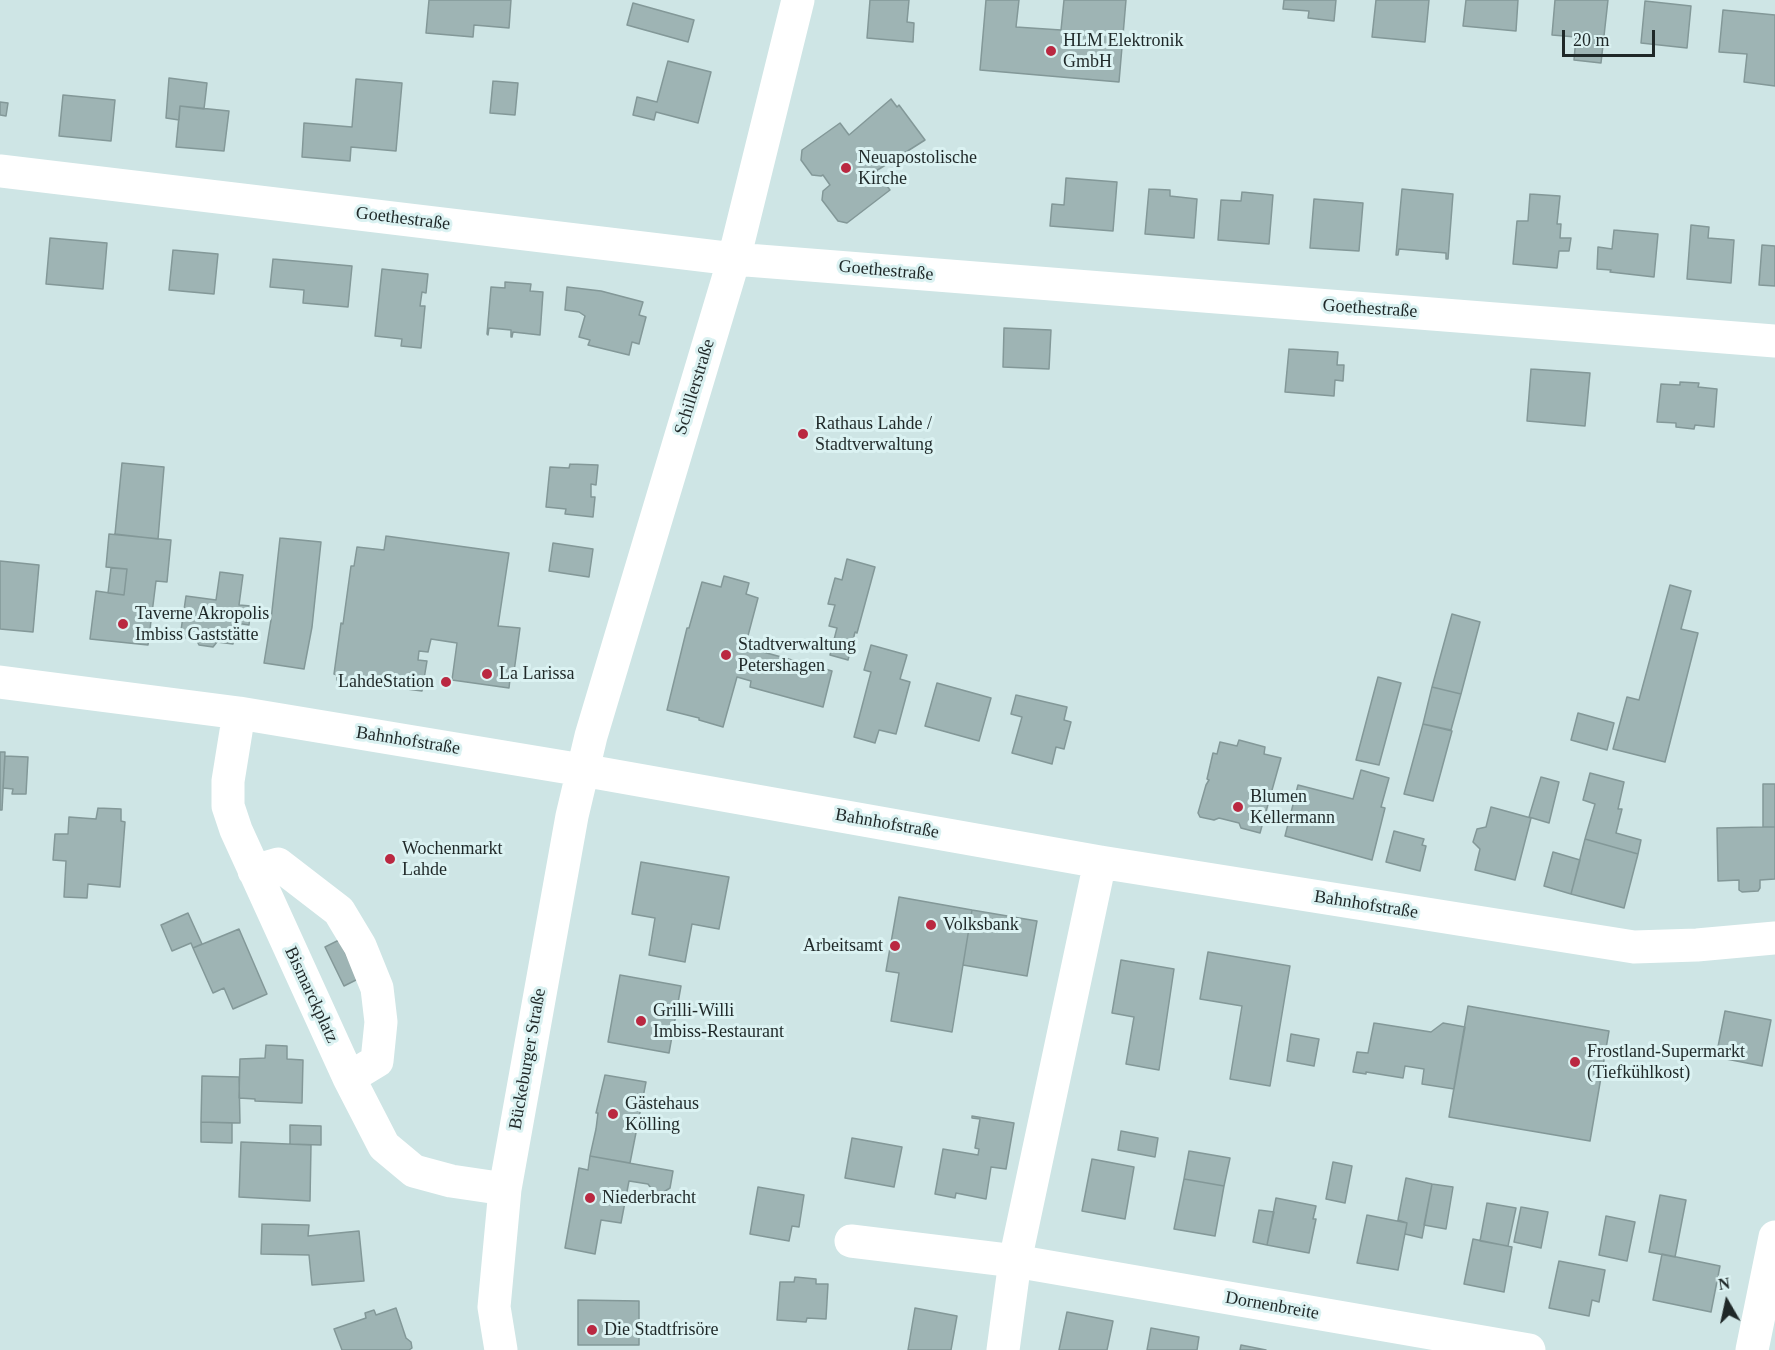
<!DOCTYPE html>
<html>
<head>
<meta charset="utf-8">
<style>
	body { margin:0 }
	#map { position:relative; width:1775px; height:1350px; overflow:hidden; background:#cee5e5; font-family:Georgia,serif }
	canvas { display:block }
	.north { position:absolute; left:1697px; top:1272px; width:60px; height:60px; -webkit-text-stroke:4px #dbf2f2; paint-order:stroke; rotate:351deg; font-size:16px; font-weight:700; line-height:24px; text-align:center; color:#1f2828 }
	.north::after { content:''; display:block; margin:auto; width:21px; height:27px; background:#1f2828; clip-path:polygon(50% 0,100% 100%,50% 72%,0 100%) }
	.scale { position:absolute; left:1562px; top:30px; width:93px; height:27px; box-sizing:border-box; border:3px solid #1f2828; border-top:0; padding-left:8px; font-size:18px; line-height:21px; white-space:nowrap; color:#1f2828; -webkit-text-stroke:4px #dbf2f2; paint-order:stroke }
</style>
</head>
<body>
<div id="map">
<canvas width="1775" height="1350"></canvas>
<div class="north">N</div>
<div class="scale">20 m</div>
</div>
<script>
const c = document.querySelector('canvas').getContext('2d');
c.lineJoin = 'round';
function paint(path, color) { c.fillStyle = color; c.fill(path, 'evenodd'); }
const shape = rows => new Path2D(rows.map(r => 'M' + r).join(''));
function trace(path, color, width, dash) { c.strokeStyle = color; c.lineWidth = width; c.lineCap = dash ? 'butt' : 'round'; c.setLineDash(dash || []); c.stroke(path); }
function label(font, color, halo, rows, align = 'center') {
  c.font = font + ' Georgia,serif'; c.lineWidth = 6; c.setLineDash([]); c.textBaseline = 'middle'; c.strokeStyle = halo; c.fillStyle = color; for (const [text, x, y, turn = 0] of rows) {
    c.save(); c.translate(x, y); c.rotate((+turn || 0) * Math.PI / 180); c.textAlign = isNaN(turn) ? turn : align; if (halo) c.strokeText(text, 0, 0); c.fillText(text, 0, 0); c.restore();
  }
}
const building = shape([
	[429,0,511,0,509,28,474,25,473,37,426,33,429,0],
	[870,0,909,0,907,22,914,23,913,42,867,38,870,0],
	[986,0,1019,0,1016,27,1061,30,1064,0,1126,0,1119,82,980,70,986,0],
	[1284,0,1336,0,1334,21,1308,18,1309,11,1283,9,1284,0],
	[1376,0,1429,0,1425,42,1372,37,1376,0],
	[1466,0,1518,0,1516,31,1463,26,1466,0],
	[1555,0,1608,0,1601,63,1574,60,1576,37,1552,35,1555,0],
	[1645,1,1691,6,1687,48,1641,43,1645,1],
	[633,3,694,20,688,42,627,25,633,3],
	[1723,10,1775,15,1775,86,1744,82,1747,54,1719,52,1723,10],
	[668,61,711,72,698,123,656,112,654,120,633,115,637,97,657,102,668,61],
	[169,78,207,83,204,109,180,106,179,120,166,118,169,78],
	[356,79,402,83,396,151,351,147,350,161,302,157,304,123,352,127,356,79],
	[493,81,518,83,515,115,490,113,493,81],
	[63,95,115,100,111,141,59,136,63,95],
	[891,99,897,107,899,105,925,140,876,171,890,190,847,223,838,221,822,200,823,191,830,185,823,175,821,176,812,175,801,160,802,150,840,123,849,135,891,99],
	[0,102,8,103,6,116,0,115,0,102],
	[180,106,229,111,224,151,176,147,180,106],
	[1066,178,1117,182,1113,231,1050,226,1052,204,1064,205,1066,178],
	[1149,189,1170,190,1170,196,1197,199,1194,238,1145,234,1149,189],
	[1402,189,1453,194,1448,259,1446,259,1446,253,1399,249,1398,255,1396,255,1402,189],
	[1242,192,1273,195,1269,244,1218,240,1221,200,1241,201,1242,192],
	[1530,194,1560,196,1557,224,1561,224,1560,238,1571,238,1569,251,1559,251,1557,268,1513,264,1517,221,1528,221,1530,194],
	[1314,199,1363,203,1359,251,1310,248,1314,199],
	[1691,225,1709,227,1708,238,1734,240,1731,283,1687,279,1691,225],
	[1614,230,1658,234,1654,277,1610,272,1611,270,1597,269,1598,247,1612,249,1614,230],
	[50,238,107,243,103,289,46,284,50,238],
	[1762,245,1775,246,1775,286,1759,285,1762,245],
	[173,250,218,254,214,294,169,290,173,250],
	[273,259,352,266,348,307,303,303,304,290,270,287,273,259],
	[382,269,428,274,426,293,422,292,420,306,425,306,421,348,401,346,402,339,375,336,382,269],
	[505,282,531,284,530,291,543,292,540,335,513,332,512,337,511,337,511,330,489,328,488,335,487,334,491,287,505,288,505,282],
	[567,287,601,291,643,302,639,315,646,317,639,344,632,342,629,355,588,345,590,340,579,337,585,316,579,312,565,310,567,287],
	[1004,328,1051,330,1049,369,1003,367,1004,328],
	[1289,349,1338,352,1337,365,1344,365,1343,381,1335,380,1334,396,1285,392,1289,349],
	[1531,369,1590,373,1585,426,1527,421,1531,369],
	[1680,382,1699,383,1698,387,1717,389,1714,427,1695,425,1694,429,1676,427,1676,423,1657,422,1661,384,1680,385,1680,382],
	[122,463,164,467,158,539,115,534,122,463],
	[570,464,598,465,596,485,591,484,591,497,595,497,593,517,565,514,566,509,546,507,550,467,569,468,570,464],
	[109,534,171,540,167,582,156,581,148,645,90,639,96,591,124,595,127,569,106,567,109,534],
	[386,536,509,553,498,626,520,628,513,679,510,679,509,688,452,680,457,643,431,639,428,652,419,651,418,660,427,661,422,691,337,680,337,675,334,674,341,623,343,624,351,566,354,566,357,547,384,550,386,536],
	[280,538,321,542,312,627,304,669,264,663,271,620,280,538],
	[553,543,593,549,589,577,549,571,553,543],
	[847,559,875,567,857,633,855,632,848,660,830,655,837,628,829,626,835,605,828,604,835,578,842,580,847,559],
	[0,561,39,565,33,632,0,629,0,561],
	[111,568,127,569,124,595,108,593,111,568],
	[220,572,243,575,239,605,251,606,249,625,236,623,233,644,217,642,213,647,199,645,196,639,180,637,186,596,216,600,220,572],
	[724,576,749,583,746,594,758,598,745,647,832,671,823,707,750,687,751,681,737,677,723,727,699,720,699,718,667,710,687,628,689,628,702,582,721,587,724,576],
	[1670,585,1691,591,1681,629,1698,633,1665,762,1613,749,1627,697,1639,700,1670,585],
	[1452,614,1480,622,1461,694,1432,687,1452,614],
	[871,645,907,655,900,679,910,682,896,734,879,730,875,743,854,737,871,672,864,670,871,645],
	[1378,677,1401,683,1379,765,1356,760,1378,677],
	[937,683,991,698,979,741,925,726,937,683],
	[1432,687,1461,694,1451,730,1423,724,1432,687],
	[1016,695,1067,707,1064,720,1071,722,1064,749,1056,747,1052,764,1012,753,1022,717,1011,714,1016,695],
	[1578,713,1614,723,1607,750,1571,740,1578,713],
	[1423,724,1452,731,1433,801,1404,794,1423,724],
	[1239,740,1265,747,1264,754,1281,758,1260,833,1241,828,1239,823,1219,818,1214,820,1200,817,1198,813,1206,785,1209,780,1207,779,1213,753,1217,754,1220,742,1237,746,1239,740],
	[0,752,5,752,2,810,0,810,0,752],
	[5,756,28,757,26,794,12,794,13,789,3,788,5,756],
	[1361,770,1389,778,1381,807,1385,808,1372,860,1285,836,1298,785,1353,799,1361,770],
	[1590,773,1624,782,1618,809,1622,809,1616,833,1641,840,1638,854,1585,839,1595,804,1583,800,1590,773],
	[1541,777,1559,782,1549,823,1529,817,1541,777],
	[1763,784,1775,784,1775,827,1763,827,1763,784],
	[1491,807,1531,818,1515,880,1475,870,1480,849,1473,842,1477,829,1486,827,1491,807],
	[98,808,121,809,121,821,125,822,120,887,88,884,87,898,64,897,66,861,53,860,55,834,68,834,69,817,96,819,98,808],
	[1763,827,1775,827,1775,879,1760,880,1760,888,1758,891,1742,892,1739,890,1739,880,1718,881,1717,828,1763,827],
	[1394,831,1424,839,1422,845,1426,846,1420,871,1386,862,1394,831],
	[1585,839,1638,854,1624,908,1571,894,1585,839],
	[1553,852,1580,860,1571,894,1544,886,1553,852],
	[641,862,729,877,719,929,692,924,685,962,649,955,655,918,632,914,641,862],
	[899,897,972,910,952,1032,891,1021,899,973,886,971,899,897],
	[972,910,1037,921,1027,976,963,965,972,910],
	[188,913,202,944,193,948,191,943,172,951,161,925,188,913],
	[239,929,267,994,233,1009,224,988,213,993,193,948,239,929],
	[339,940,358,979,344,986,325,947,339,940],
	[1208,952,1290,966,1270,1086,1230,1079,1242,1006,1200,999,1208,952],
	[1121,960,1174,969,1159,1070,1126,1064,1134,1017,1112,1013,1121,960],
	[620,975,681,986,669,1053,608,1042,620,975],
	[1468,1006,1609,1031,1590,1141,1449,1117,1468,1006],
	[1725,1011,1771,1020,1762,1066,1716,1057,1725,1011],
	[1374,1023,1431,1032,1443,1023,1465,1027,1454,1089,1422,1084,1424,1069,1405,1066,1403,1078,1366,1072,1366,1074,1353,1072,1357,1052,1368,1053,1374,1023],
	[1291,1034,1319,1039,1314,1066,1287,1061,1291,1034],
	[266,1045,287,1046,287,1059,303,1060,302,1103,255,1101,255,1099,239,1098,240,1059,265,1058,266,1045],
	[605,1075,646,1082,630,1163,590,1156,596,1129,598,1113,596,1113,605,1075],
	[202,1076,239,1077,240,1123,201,1122,202,1076],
	[972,1116,1014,1123,1006,1169,991,1167,986,1199,956,1193,955,1198,935,1194,943,1149,978,1155,979,1149,975,1148,980,1119,972,1118,972,1116],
	[201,1122,232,1123,232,1143,201,1142,201,1122],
	[290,1125,321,1126,321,1145,290,1144,290,1125],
	[1121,1131,1158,1138,1155,1157,1118,1150,1121,1131],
	[852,1138,902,1147,894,1187,845,1178,852,1138],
	[241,1142,311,1145,310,1201,239,1197,241,1142],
	[1189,1151,1230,1158,1224,1186,1184,1179,1189,1151],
	[590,1156,673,1171,670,1188,662,1193,653,1191,648,1184,629,1181,621,1223,601,1220,595,1254,565,1248,579,1168,588,1170,590,1156],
	[1092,1159,1134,1167,1125,1219,1082,1211,1092,1159],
	[1333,1162,1352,1166,1345,1203,1326,1199,1333,1162],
	[1406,1178,1432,1184,1422,1238,1405,1234,1407,1223,1398,1220,1406,1178],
	[1184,1179,1224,1186,1215,1236,1174,1229,1184,1179],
	[1432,1184,1453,1187,1446,1229,1424,1225,1432,1184],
	[758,1187,804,1195,799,1227,792,1226,789,1241,750,1234,758,1187],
	[1660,1195,1686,1200,1675,1257,1649,1252,1660,1195],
	[1276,1198,1316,1206,1313,1219,1316,1219,1309,1253,1267,1245,1276,1198],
	[1487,1203,1516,1208,1508,1246,1480,1241,1487,1203],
	[1521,1207,1548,1212,1541,1248,1514,1242,1521,1207],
	[1259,1210,1274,1212,1267,1245,1253,1242,1259,1210],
	[1367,1215,1407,1223,1398,1270,1357,1263,1367,1215],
	[1606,1216,1635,1222,1627,1261,1599,1255,1606,1216],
	[262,1224,309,1225,308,1236,359,1231,364,1281,312,1285,309,1255,261,1254,262,1224],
	[1473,1239,1512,1247,1504,1292,1464,1284,1473,1239],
	[1662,1254,1720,1266,1711,1312,1653,1300,1662,1254],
	[1559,1261,1605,1270,1599,1302,1592,1300,1589,1316,1549,1308,1559,1261],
	[795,1277,816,1279,816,1284,828,1284,826,1319,807,1318,806,1322,777,1320,780,1282,794,1282,795,1277],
	[578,1300,639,1301,639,1345,578,1345,578,1300],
	[396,1308,406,1338,411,1342,412,1348,409,1350,342,1350,334,1329,366,1318,365,1313,374,1310,376,1315,396,1308],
	[915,1308,957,1316,951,1350,908,1350,915,1308],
	[1067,1312,1113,1321,1107,1350,1059,1350,1067,1312],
	[1151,1328,1199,1337,1197,1350,1147,1350,1151,1328],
	[1241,1345,1266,1350,1240,1350,1241,1345]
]);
paint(building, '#9eb4b4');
trace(building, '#839898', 1.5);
trace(shape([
	[0,171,734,259,1775,341],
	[0,682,239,713,582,770,1100,862,1634,947,1697,945,1775,938],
	[239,713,228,781,228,806,236,830,349,1078,384,1146,414,1171,451,1181,505,1189],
	[254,871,278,864,339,911,360,946,377,988,381,1022,377,1061,349,1078],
	[851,1241,1015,1261,1529,1350],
	[501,1350,494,1307,505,1189,572,816,591,736,734,259,798,0],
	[1003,1350,1015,1261,1100,862],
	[1752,1350,1775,1237]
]), '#fff', 33);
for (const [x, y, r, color] of [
	[1051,51,6,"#ba2841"],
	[846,168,6,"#ba2841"],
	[803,434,6,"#ba2841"],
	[123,624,6,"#ba2841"],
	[726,655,6,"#ba2841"],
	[487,674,6,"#ba2841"],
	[446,682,6,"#ba2841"],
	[1238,807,6,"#ba2841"],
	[390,859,6,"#ba2841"],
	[931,925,6,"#ba2841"],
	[895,946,6,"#ba2841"],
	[641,1021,6,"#ba2841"],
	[1575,1062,6,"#ba2841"],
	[613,1114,6,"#ba2841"],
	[590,1198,6,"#ba2841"],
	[592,1330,6,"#ba2841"]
]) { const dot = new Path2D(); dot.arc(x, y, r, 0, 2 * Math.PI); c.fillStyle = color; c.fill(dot); trace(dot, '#dbf2f2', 2); }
label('18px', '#1f2828', '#dbf2f2', [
	["HLM Elektronik",1063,41],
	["GmbH",1063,62],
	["Neuapostolische",858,158],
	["Kirche",858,179],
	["Rathaus Lahde /",815,424],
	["Stadtverwaltung",815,445],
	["Taverne Akropolis",135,614],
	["Imbiss Gaststätte",135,635],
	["Stadtverwaltung",738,645],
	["Petershagen",738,666],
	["La Larissa",499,674],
	["LahdeStation",434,682,"right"],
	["Blumen",1250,797],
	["Kellermann",1250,818],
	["Wochenmarkt",402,849],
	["Lahde",402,870],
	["Volksbank",943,925],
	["Arbeitsamt",883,946,"right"],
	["Grilli-Willi",653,1011],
	["Imbiss-Restaurant",653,1032],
	["Frostland-Supermarkt",1587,1052],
	["(Tiefkühlkost)",1587,1073],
	["Gästehaus",625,1104],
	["Kölling",625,1125],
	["Niederbracht",602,1198],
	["Die Stadtfrisöre",604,1330]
], 'left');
label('18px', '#1f2828', '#dbf2f2', [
	["Goethestraße",403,219,7],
	["Goethestraße",886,271,5],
	["Goethestraße",1370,309,4],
	["Schillerstraße",695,387,-73],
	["Bahnhofstraße",408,741,9],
	["Bahnhofstraße",887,824,10],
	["Bahnhofstraße",1366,905,9],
	["Bismarckplatz",311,995,65],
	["Bückeburger Straße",528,1059,-80],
	["Dornenbreite",1272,1306,10]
]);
</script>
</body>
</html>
